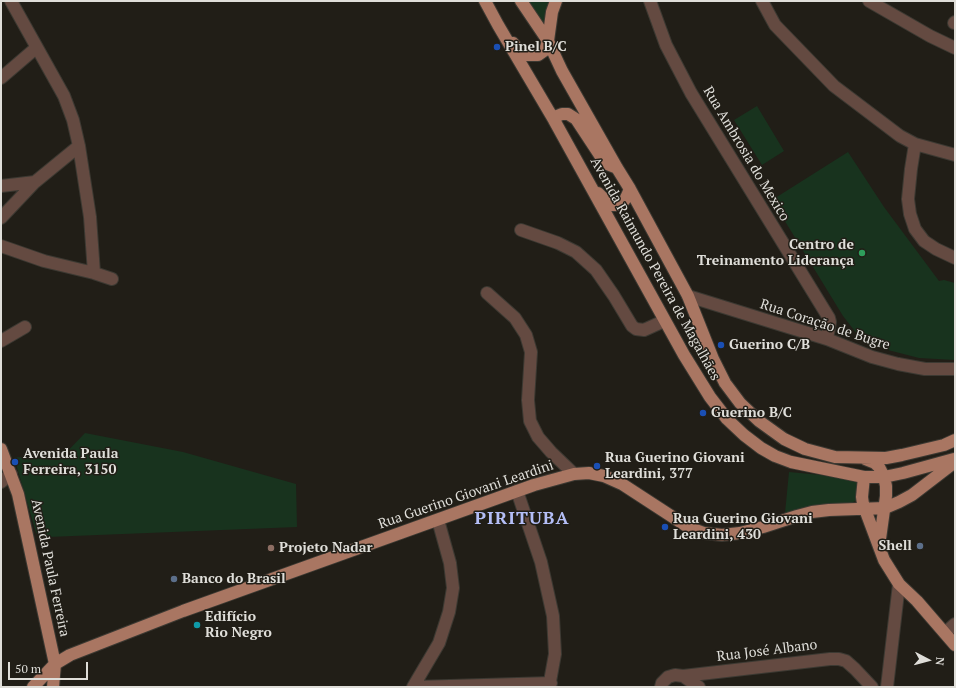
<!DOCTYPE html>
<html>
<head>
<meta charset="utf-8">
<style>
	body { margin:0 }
	#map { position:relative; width:956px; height:688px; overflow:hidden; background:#211e17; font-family:"PT Serif",serif }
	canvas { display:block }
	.frame { position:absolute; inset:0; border:2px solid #dfded9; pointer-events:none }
	.north { position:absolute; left:908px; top:640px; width:40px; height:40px; -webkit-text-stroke:3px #211e17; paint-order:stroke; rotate:96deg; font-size:11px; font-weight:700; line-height:16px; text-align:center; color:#dfded9 }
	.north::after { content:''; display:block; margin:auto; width:14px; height:18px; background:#dfded9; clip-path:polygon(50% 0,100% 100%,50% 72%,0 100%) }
	.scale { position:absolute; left:8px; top:662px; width:80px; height:18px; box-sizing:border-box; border:2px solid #dfded9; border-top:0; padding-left:5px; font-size:12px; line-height:14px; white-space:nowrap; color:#dfded9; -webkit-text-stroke:3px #211e17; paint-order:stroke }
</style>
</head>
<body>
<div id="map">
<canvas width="956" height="688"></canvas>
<div class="frame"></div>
<div class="north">N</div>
<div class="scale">50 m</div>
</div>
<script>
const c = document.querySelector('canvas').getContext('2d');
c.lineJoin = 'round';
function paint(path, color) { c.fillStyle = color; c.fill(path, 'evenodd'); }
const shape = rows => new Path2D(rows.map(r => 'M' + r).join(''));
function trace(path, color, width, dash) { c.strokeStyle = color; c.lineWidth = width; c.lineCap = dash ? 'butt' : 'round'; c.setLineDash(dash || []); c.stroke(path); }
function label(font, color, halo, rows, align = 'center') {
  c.font = font + ' "PT Serif",serif'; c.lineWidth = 3; c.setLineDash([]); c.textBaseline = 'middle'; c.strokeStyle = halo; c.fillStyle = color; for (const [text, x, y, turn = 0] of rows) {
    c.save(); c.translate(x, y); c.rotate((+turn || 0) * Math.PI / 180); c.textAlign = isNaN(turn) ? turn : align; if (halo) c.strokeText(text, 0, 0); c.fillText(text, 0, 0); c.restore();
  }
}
paint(shape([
	[525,1,551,1,545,31],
	[757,106,784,151,762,165,734,120],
	[848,152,884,207,939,281,944,280,955,283,955,360,919,358,888,350,871,344,857,334,843,316,772,200],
	[85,433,183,452,296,484,297,527,48,537,36,533,14,457,59,460],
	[789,472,853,478,856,481,860,488,858,499,849,505,785,513]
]), '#18331e');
const minor = shape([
	[11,1,64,96,73,120,79,146,90,217,94,273],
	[650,1,666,45,691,93,829,318,830,322,827,339],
	[762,1,775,25,834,86,900,136,915,144,955,155],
	[869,1,930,36,955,48],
	[954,23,955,22],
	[1,78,36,48],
	[915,144,911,169,908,199,910,214,915,229,924,241,936,249,955,258],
	[1,186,35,182],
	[1,218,35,182,79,146],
	[521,230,558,243,576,252,596,270,614,296,632,326,636,329,644,330,664,321],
	[1,246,44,261,94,273,112,279],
	[487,293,515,318,526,335,531,352,528,400,530,421,538,437,551,452,574,474],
	[688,296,827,339,872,357,898,364,925,369,955,369],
	[1,341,25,327],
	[1,482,11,474],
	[517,491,541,562,553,616,555,654,549,687],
	[945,633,955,624],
	[683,676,699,687],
	[413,687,439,643,449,612,453,588,450,563,438,520],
	[416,687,551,683],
	[661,687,662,683,668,677,675,675,683,676,830,659,839,659,846,661,855,669,872,687],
	[887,687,899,584]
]);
const major = shape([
	[485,1,498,25,554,120,684,355,710,397,727,419,744,435,761,448,775,456,791,462,864,477,884,477,903,473,954,459],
	[521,1,548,41,562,71,617,168,630,189,688,296,713,359,725,383,740,403,759,421,784,439,805,449,835,457,886,458,902,455,944,445,955,440],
	[513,43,518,50,527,55,538,55,545,50,548,41,552,12,556,1],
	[554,120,557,116,562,114,568,114,576,119,603,160,607,164,617,168],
	[598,193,608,203,611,205,616,205,623,202,626,198,630,189],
	[1,449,18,494,55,664,53,687],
	[865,459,875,463,879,467,884,477,886,486,886,496,879,546],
	[864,477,862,497,863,504,884,560,899,584,917,601,955,645],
	[33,687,55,664,70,655,183,611,534,485,574,474,589,473,604,476,622,484,688,527,704,533,722,535,740,533,763,527,797,516,812,512,829,510,885,508,899,502,912,495,955,462]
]);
trace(minor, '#3c3932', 14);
trace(major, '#3c3932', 14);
trace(minor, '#644a41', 12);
trace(major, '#a97662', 12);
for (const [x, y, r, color] of [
	[497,47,4,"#1a4fb4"],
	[862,253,4,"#2e9e5b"],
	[721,345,4,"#1a4fb4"],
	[703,413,4,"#1a4fb4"],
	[15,462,4,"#1a4fb4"],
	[597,466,4,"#1a4fb4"],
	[665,527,4,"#1a4fb4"],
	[920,546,4,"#5c6f8a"],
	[271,548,4,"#8d6e63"],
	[174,579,4,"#5c6f8a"],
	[197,625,4,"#0f9aa8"]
]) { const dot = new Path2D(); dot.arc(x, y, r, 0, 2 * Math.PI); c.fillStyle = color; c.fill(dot); trace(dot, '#211e17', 1.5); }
label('bold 14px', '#dfded9', '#211e17', [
	["Pinel B/C",505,47],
	["Centro de",854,245,"right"],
	["Treinamento Liderança",854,261,"right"],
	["Guerino C/B",729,345],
	["Guerino B/C",711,413],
	["Avenida Paula",23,454],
	["Ferreira, 3150",23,470],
	["Rua Guerino Giovani",605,458],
	["Leardini, 377",605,474],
	["Rua Guerino Giovani",673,519],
	["Leardini, 430",673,535],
	["Shell",912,546,"right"],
	["Projeto Nadar",279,548],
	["Banco do Brasil",182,579],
	["Edifício",205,617],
	["Rio Negro",205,633]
], 'left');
label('14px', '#dfded9', '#211e17', [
	["Rua Ambrosia do Mexico",746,154,59],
	["Avenida Raimundo Pereira de Magalhães",655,269,61],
	["Rua Coração de Bugre",825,325,18],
	["Rua Guerino Giovani Leardini",466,495,-19],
	["Avenida Paula Ferreira",50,568,78],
	["Rua José Albano",767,651,-7]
]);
c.letterSpacing = '1px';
label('bold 18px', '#b4bef6', '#211e17', [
	["PIRITUBA",522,519]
]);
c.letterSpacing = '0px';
</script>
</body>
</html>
